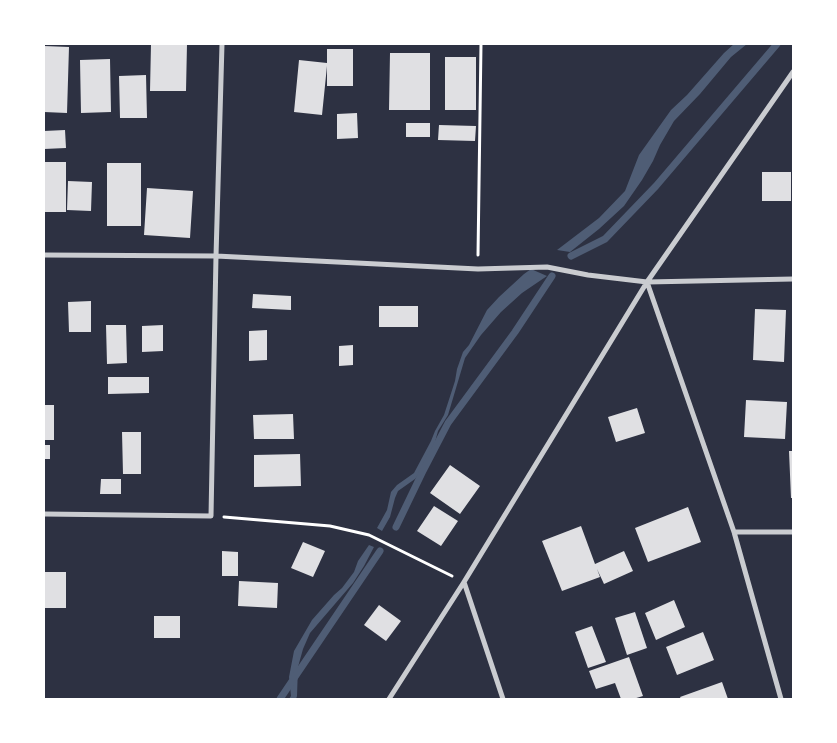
<!DOCTYPE html>
<html>
<head>
<meta charset="utf-8">
<style>
	body { margin:0 }
	#map { position:relative; width:837px; height:743px; overflow:hidden; background:#2d3142; font-family:Figtree,sans-serif }
	canvas { display:block }
	.frame { position:absolute; inset:0; border:45px solid #fff; pointer-events:none }
</style>
</head>
<body>
<div id="map">
<canvas width="837" height="743"></canvas>
<div class="frame"></div>
</div>
<script>
const c = document.querySelector('canvas').getContext('2d');
c.lineJoin = 'round';
function paint(path, color) { c.fillStyle = color; c.fill(path, 'evenodd'); }
const shape = rows => new Path2D(rows.map(r => 'M' + r).join(''));
function trace(path, color, width, dash) { c.strokeStyle = color; c.lineWidth = width; c.lineCap = dash ? 'butt' : 'round'; c.setLineDash(dash || []); c.stroke(path); }
paint(shape([
	[734,44,747,44,731,57,700,94,674,121,660,145,653,161,642,180,624,206,599,229,570,252,557,250,599,218,625,191,639,155,671,110,687,95,724,53],
	[531,269,547,276,522,293,501,312,481,335,465,358,448,415,438,431,435,442,419,474,415,479,398,491,395,498,390,517,382,531,377,528,387,510,391,492,397,485,414,473,431,441,435,431,444,415,455,381,457,369,463,352,469,345,487,310,499,297,524,274],
	[369,545,374,547,364,566,353,583,310,633,303,649,298,667,297,696,296,699,289,699,291,696,289,677,294,651,312,620,334,595,342,588,354,572,358,561]
]), '#4f5d75');
trace(shape([
	[571,256,605,239,656,186,777,44],
	[396,527,422,473,448,423,515,332,552,276],
	[280,699,380,551]
]), '#4f5d75', 7);
paint(shape([
	[151,44,187,44,186,91,150,91],
	[44,46,69,47,67,113,44,112],
	[327,49,353,49,353,86,327,86,327,66,322,115,294,112,299,60,327,63],
	[390,53,430,53,430,110,389,110],
	[445,57,476,57,476,110,445,110],
	[110,59,111,112,81,113,80,60],
	[146,75,147,118,120,118,119,76],
	[357,113,358,138,337,139,337,114],
	[406,123,430,123,430,137,406,137],
	[439,125,476,126,475,141,438,140],
	[65,130,66,148,44,149,44,131],
	[44,162,66,162,66,212,44,212],
	[107,163,141,163,141,226,107,226],
	[762,172,791,172,791,201,762,201],
	[68,181,92,182,91,211,67,210],
	[147,188,193,191,190,238,144,235],
	[253,294,291,296,291,310,252,308],
	[91,301,91,332,69,332,68,302],
	[379,306,418,306,418,327,379,327],
	[755,309,786,310,784,362,753,360],
	[106,325,126,325,127,363,107,364],
	[163,325,163,351,142,352,142,326],
	[267,330,267,360,249,361,249,331],
	[353,345,353,365,339,366,339,346],
	[108,377,149,377,149,393,108,394],
	[746,400,787,402,785,439,744,437],
	[44,405,54,405,54,440,44,440],
	[637,408,645,433,616,442,608,417],
	[293,414,294,439,254,439,253,415],
	[122,432,141,432,141,474,123,474],
	[44,445,50,445,50,459,44,459],
	[789,451,793,451,793,498,791,498],
	[300,454,301,486,254,487,254,455],
	[450,465,480,486,460,514,430,493],
	[101,479,121,479,121,494,100,494],
	[434,506,458,521,441,546,417,531],
	[688,507,701,542,648,562,635,528],
	[581,526,595,564,624,551,633,571,604,584,597,569,600,577,562,591,542,541],
	[303,542,325,551,313,577,291,568],
	[222,551,238,552,238,576,222,576],
	[44,572,66,572,66,608,44,608],
	[239,581,278,583,277,608,238,606],
	[674,600,685,627,656,640,645,613],
	[379,605,401,621,386,641,364,625],
	[635,612,647,648,627,655,615,618],
	[154,616,180,616,180,638,154,638],
	[592,626,606,662,588,668,575,632],
	[703,632,714,660,677,675,666,647],
	[629,657,643,696,633,699,621,699,615,683,596,689,589,671],
	[722,682,728,699,681,699,680,697]
]), '#e0e0e3');
trace(shape([
	[478,255,481,44],
	[224,517,330,526,369,535,452,576]
]), '#fff', 3);
trace(shape([
	[44,255,216,256,478,269,547,267,588,275,647,282,793,279],
	[647,282,734,532,781,699],
	[44,514,211,516,216,256,222,44],
	[734,532,793,532],
	[464,582,503,699],
	[389,699,464,582,647,282,793,72]
]), '#caccd0', 5);
</script>
</body>
</html>
